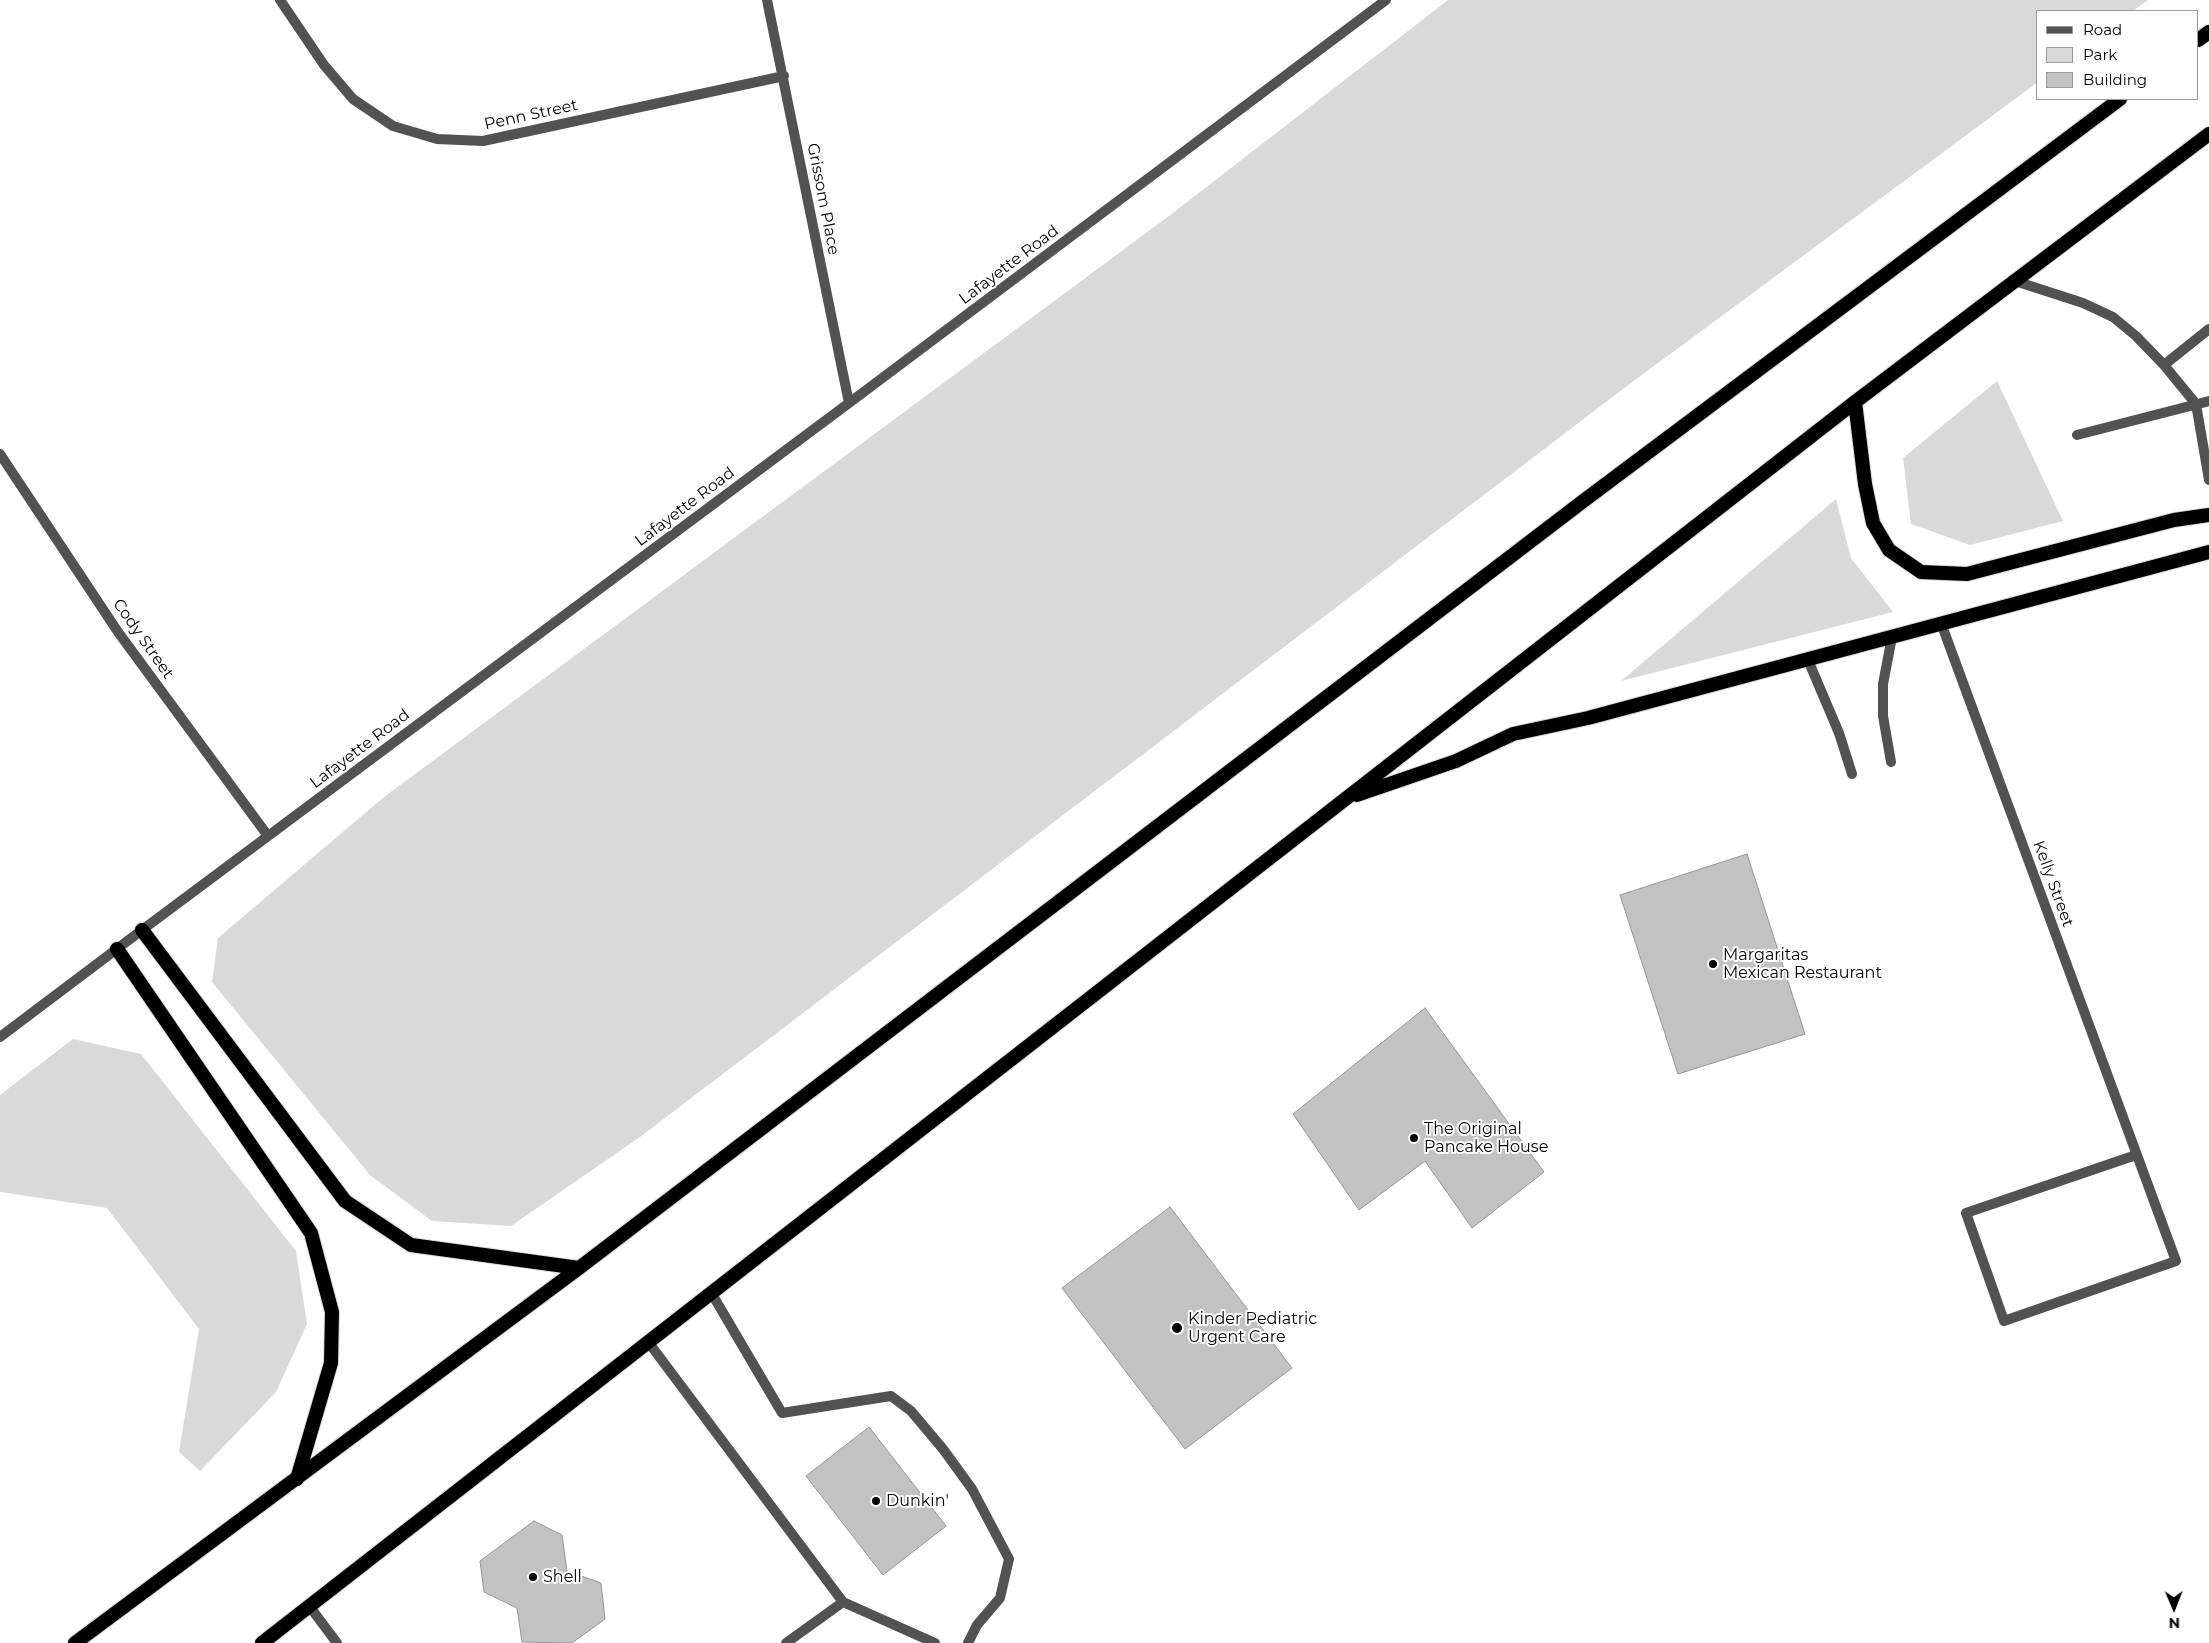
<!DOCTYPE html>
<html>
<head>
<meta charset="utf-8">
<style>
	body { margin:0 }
	#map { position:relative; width:2209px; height:1643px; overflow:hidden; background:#fff; font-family:Montserrat,sans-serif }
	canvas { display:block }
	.legend { position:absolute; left:2036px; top:10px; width:162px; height:90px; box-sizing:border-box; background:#fff; border:1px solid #999; margin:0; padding:6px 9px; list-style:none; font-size:15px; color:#000 }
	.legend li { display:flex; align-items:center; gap:10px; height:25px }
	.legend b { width:25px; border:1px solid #999 }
	.north { position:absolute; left:2149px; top:1583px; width:50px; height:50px; -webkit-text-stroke:4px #fff; paint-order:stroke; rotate:179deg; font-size:14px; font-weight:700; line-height:20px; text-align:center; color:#000 }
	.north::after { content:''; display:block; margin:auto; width:18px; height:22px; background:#000; clip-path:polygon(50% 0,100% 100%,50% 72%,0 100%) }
</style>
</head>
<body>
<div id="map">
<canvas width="2209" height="1643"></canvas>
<ul class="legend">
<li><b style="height:6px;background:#525252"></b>Road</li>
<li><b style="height:14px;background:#d9d9d9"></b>Park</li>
<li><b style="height:14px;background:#c2c2c2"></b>Building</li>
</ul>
<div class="north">N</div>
</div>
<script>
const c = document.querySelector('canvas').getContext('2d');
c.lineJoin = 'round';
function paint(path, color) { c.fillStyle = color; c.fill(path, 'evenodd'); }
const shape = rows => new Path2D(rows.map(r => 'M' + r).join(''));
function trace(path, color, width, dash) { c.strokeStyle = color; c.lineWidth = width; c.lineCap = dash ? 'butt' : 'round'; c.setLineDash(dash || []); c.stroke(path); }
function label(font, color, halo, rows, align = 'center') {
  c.font = font + ' Montserrat,sans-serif'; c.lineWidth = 4; c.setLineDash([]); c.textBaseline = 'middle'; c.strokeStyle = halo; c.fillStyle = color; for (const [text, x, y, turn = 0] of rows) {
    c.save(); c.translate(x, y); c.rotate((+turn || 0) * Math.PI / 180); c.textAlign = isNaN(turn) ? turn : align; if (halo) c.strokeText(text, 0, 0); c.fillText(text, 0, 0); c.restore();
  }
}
paint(shape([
	[1448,0,2148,0,2133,11,2038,11,2038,82,1627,386,640,1137,511,1226,432,1221,370,1175,212,982,218,938,384,797,1169,216],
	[1997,381,2063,521,1970,545,1911,524,1903,458],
	[1836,499,1851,558,1893,612,1621,681],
	[73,1039,141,1054,296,1251,307,1324,276,1392,200,1471,179,1452,199,1329,107,1208,0,1192,0,1095]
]), '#d9d9d9');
const building = shape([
	[1747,854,1805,1034,1678,1074,1620,895,1747,854],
	[1425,1008,1544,1172,1472,1228,1425,1161,1359,1210,1293,1114,1425,1008],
	[1170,1207,1292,1368,1185,1449,1062,1288,1170,1207],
	[869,1427,946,1526,883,1575,806,1476,869,1427],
	[534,1521,562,1535,567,1571,601,1583,605,1619,572,1643,522,1642,517,1608,484,1592,480,1561,534,1521]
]);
paint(building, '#c2c2c2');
trace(building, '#969696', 1);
const trunk = shape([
	[2198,40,2209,32],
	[1855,402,1865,484,1873,523,1889,550,1921,572,1967,574,2174,520,2209,515],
	[1357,795,1456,761,1513,734,1588,718,2209,552],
	[142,930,345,1201,411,1245,579,1268],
	[117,949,311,1233,332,1312,331,1363,297,1479],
	[75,1643,579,1268,1582,502,2120,99],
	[262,1643,1855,402,2209,134]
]);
trace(trunk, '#dbdbdb', 16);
trace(shape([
	[2015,281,2083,303,2113,317,2136,336,2164,365,2196,404,2209,480],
	[2164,365,2209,329],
	[2077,435,2209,401],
	[1941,623,2176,1261,2004,1321,1966,1213,2136,1155],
	[1808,660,1839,733,1852,774],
	[1891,762,1883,716,1883,684,1892,637],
	[712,1294,782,1413,891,1396,911,1411,943,1449,972,1489,1009,1559,1000,1598,977,1625,968,1643],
	[649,1343,843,1602,935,1643],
	[786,1643,843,1602]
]), '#525252', 10);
trace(shape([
	[280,0,324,65,353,99,393,126,437,139,483,141,784,76],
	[767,0,849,403],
	[0,454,118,632,268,836],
	[142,930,849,403,1386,0],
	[310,1607,337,1643]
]), '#525252', 10);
trace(shape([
	[0,1037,142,930]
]), '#525252', 10);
trace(trunk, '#000', 14);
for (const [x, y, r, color] of [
	[1713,964,5,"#000"],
	[1414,1138,5,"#000"],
	[1177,1328,6,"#000"],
	[876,1501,5,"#000"],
	[533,1577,5,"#000"]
]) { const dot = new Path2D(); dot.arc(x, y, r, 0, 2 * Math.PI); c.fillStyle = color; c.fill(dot); trace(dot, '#fff', 2); }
label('16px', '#000', '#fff', [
	["Penn Street",531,115,-12],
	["Grissom Place",823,199,79],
	["Lafayette Road",1009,265,-37],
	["Lafayette Road",685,507,-37],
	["Cody Street",143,639,55],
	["Lafayette Road",360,749,-37],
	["Kelly Street",2053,884,70]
]);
label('16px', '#000', '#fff', [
	["Margaritas",1723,955],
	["Mexican Restaurant",1723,973],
	["The Original",1424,1129],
	["Pancake House",1424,1147],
	["Kinder Pediatric",1188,1319],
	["Urgent Care",1188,1337],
	["Dunkin'",886,1501],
	["Shell",543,1577]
], 'left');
</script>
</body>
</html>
